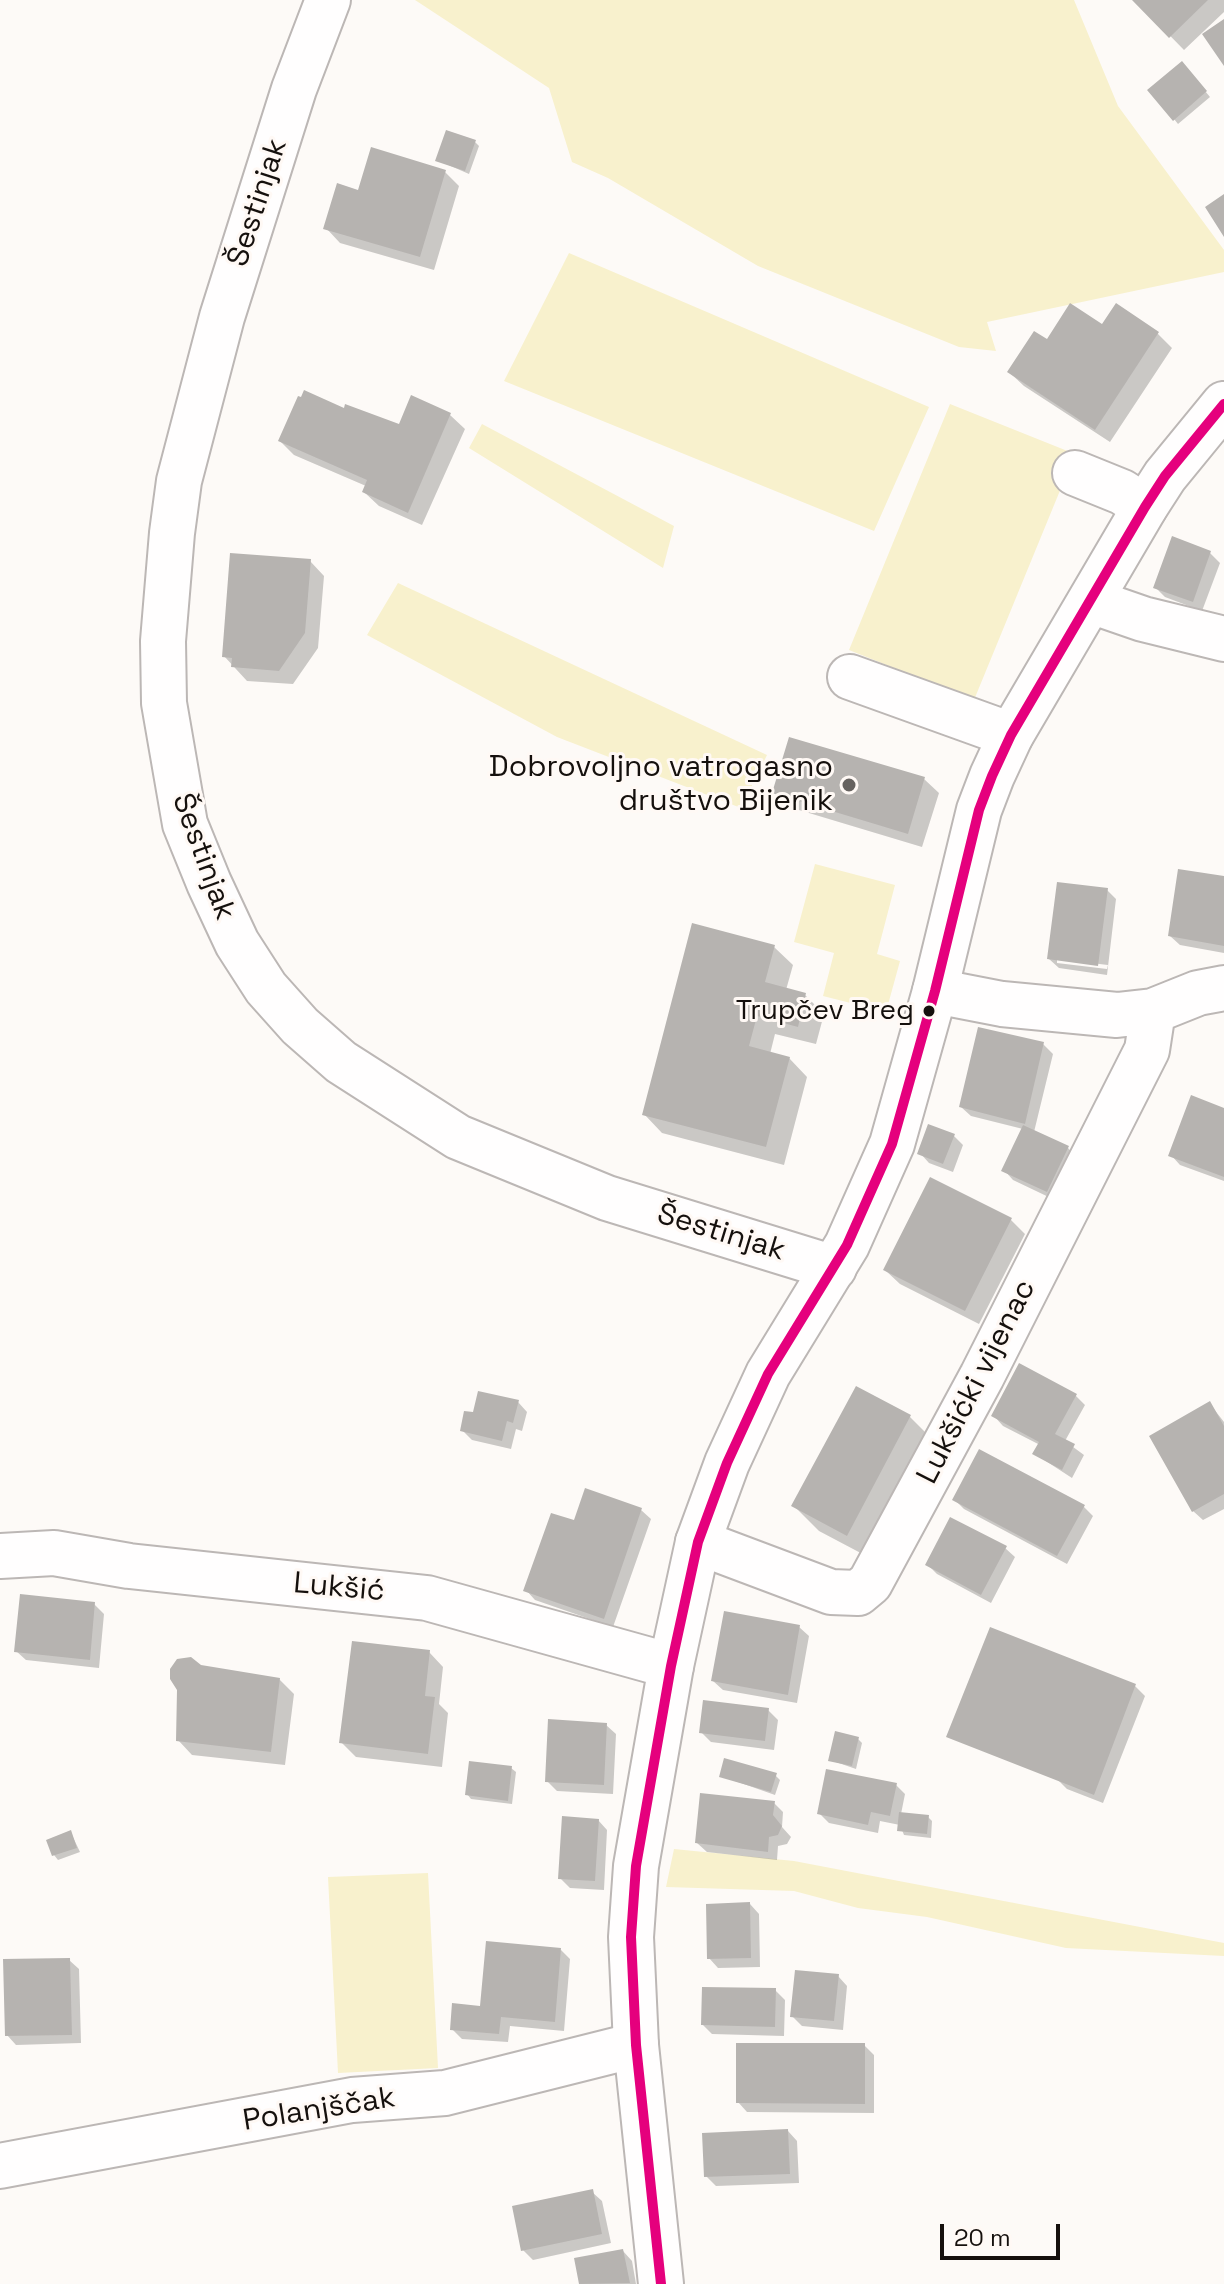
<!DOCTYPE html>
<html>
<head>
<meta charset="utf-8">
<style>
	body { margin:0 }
	#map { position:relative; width:1224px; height:2284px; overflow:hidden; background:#fdfaf7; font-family:"Space Grotesk",sans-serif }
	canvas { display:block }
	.scale { position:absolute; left:940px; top:2224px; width:120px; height:36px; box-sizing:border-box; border:4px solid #15100d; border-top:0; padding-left:10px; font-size:24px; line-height:28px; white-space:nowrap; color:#15100d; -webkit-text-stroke:6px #fff9f5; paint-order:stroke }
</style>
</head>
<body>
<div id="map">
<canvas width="1224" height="2284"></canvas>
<div class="scale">20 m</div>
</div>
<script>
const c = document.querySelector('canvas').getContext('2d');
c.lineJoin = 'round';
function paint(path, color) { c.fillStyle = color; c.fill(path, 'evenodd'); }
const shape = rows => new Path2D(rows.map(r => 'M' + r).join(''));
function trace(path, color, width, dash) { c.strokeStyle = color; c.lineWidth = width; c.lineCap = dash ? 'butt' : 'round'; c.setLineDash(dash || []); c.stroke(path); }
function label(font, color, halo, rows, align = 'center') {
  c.font = font + ' "Space Grotesk",sans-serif'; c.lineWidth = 6; c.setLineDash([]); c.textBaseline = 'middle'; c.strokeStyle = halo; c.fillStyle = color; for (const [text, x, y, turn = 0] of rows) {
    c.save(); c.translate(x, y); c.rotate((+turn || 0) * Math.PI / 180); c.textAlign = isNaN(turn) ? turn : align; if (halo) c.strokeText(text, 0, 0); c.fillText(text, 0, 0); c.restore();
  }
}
paint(shape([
	[415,0,1074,0,1118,106,1224,250,1224,272,987,322,996,351,959,347,758,266,608,178,572,162,549,88],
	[569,253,929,407,874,531,504,381],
	[950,404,1075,454,974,700,849,650],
	[482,424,674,526,663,568,469,448],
	[398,583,767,755,741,808,557,737,367,635],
	[815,864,895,885,877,954,900,961,886,1012,823,996,834,953,794,942],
	[674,1849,794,1861,1224,1943,1224,1956,1066,1948,927,1917,858,1908,794,1891,666,1887],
	[428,1873,438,2068,338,2073,328,1877]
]), '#f8f1cd');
paint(shape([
	[1135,0,1224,0,1224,12,1184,50],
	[1186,68,1210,97,1178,124,1174,119],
	[475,142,479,146,469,174,437,160],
	[445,172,459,186,434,270,340,243,326,228,359,192],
	[1103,327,1158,334,1172,348,1110,442,1024,386,1009,372],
	[412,398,450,415,465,429,422,525,379,506,364,492,366,486,294,455,280,441,344,410,400,426],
	[1210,553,1220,563,1202,611,1165,597,1156,588],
	[310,561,324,576,318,648,293,684,247,681,224,656],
	[924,779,939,793,922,847,789,807,774,793],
	[1224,878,1224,953,1180,945,1170,936],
	[1107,890,1116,899,1107,975,1059,968,1049,959],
	[1057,959,1108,965,1107,969,1057,963],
	[774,947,793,965,786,990,805,995,824,1014,816,1044,775,1034,770,1054,789,1058,807,1077,784,1165,662,1133,644,1114],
	[1043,1044,1053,1054,1034,1132,1068,1148,1077,1158,1057,1201,1013,1180,1004,1170,1023,1129,971,1116,961,1107],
	[1224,1110,1224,1181,1180,1165,1171,1155],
	[953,1135,963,1145,953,1172,929,1163,920,1153],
	[1011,1220,1025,1234,979,1324,900,1284,885,1270],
	[857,1389,910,1417,935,1442,872,1559,819,1531,794,1506],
	[1075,1395,1085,1405,1065,1441,1084,1455,1072,1478,1035,1454,1040,1445,1003,1426,994,1416],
	[518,1402,527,1412,522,1431,516,1429,511,1449,472,1440,462,1430,474,1415],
	[1210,1404,1224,1422,1224,1509,1203,1520,1193,1511],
	[954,1499,1083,1506,1093,1516,1067,1564,964,1509],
	[641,1510,651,1519,613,1627,535,1600,526,1590,575,1523],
	[1005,1548,1015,1557,991,1603,937,1574,927,1564],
	[94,1604,104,1614,99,1668,26,1660,16,1651],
	[799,1627,809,1636,797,1703,723,1690,713,1681],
	[429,1652,443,1667,439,1704,448,1713,442,1767,356,1757,341,1742],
	[200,1666,279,1679,294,1694,285,1765,192,1755,178,1740],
	[1135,1686,1145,1696,1103,1803,1067,1789,1058,1780,948,1737],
	[768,1710,778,1720,774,1750,711,1742,701,1732],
	[606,1725,616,1734,613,1794,557,1791,547,1781],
	[858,1739,862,1743,856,1769,830,1760],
	[511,1768,516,1772,512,1804,471,1799,467,1794],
	[775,1775,780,1780,775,1795,721,1776],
	[896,1785,905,1794,901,1814,928,1817,932,1821,931,1838,904,1835,900,1825,880,1821,878,1833,829,1823,819,1813],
	[774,1803,783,1812,782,1827,791,1837,787,1844,778,1846,777,1860,707,1852,697,1843],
	[598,1820,607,1830,604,1890,570,1888,560,1878],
	[71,1833,80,1852,58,1860,54,1855],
	[750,1904,759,1914,760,1967,718,1968,709,1958],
	[561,1950,570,1959,564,2031,510,2026,508,2042,462,2039,452,2029],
	[69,1960,79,1969,81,2043,16,2045,7,2035],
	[838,1976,847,1986,843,2030,802,2026,792,2016],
	[775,1990,785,2000,784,2036,712,2034,703,2025],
	[864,2045,874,2055,874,2113,747,2112,738,2102],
	[788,2131,797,2141,799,2183,716,2186,706,2176],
	[592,2192,602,2201,611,2243,533,2260,523,2250],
	[623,2251,632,2261,636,2284,581,2284,577,2260]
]), '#0003');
paint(shape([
	[1132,0,1208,0,1169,38],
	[1224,19,1224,66,1202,34],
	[1182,61,1207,91,1173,121,1147,90],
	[446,130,476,140,465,171,435,161],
	[371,147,446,170,420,257,323,229,337,183,358,190],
	[1224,194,1224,237,1205,207],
	[1070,303,1102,324,1116,303,1159,332,1095,430,1007,372,1034,331,1047,339],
	[304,390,344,408,345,404,399,424,411,395,451,413,408,513,362,492,367,480,278,441,298,396,301,397],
	[1172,536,1211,551,1193,602,1153,588],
	[230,553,311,559,305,633,279,671,231,667,232,658,222,657],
	[789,737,925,777,908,834,772,793],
	[1178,869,1224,876,1224,946,1168,936],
	[1057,882,1108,888,1098,966,1047,959],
	[692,923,775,945,765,982,806,993,798,1027,757,1016,749,1046,790,1057,766,1147,642,1115],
	[978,1027,1044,1042,1025,1124,959,1107],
	[1191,1095,1224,1108,1224,1177,1168,1156],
	[928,1124,955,1134,943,1164,917,1154],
	[1023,1125,1069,1146,1047,1192,1001,1171],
	[930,1177,1012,1218,965,1311,883,1270],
	[1019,1363,1077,1394,1055,1434,1075,1444,1062,1470,1032,1454,1039,1442,991,1416],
	[856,1386,911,1415,847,1536,791,1506],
	[478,1391,519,1400,513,1423,507,1421,502,1441,460,1431,464,1411,473,1412],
	[1210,1401,1224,1426,1224,1494,1192,1512,1149,1436],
	[979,1449,1085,1505,1057,1556,952,1500],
	[585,1488,642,1508,604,1619,523,1591,551,1513,574,1520],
	[950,1517,1007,1546,981,1595,925,1565],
	[20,1594,95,1602,90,1660,14,1652],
	[724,1611,800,1625,788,1695,711,1681],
	[990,1627,1136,1684,1094,1795,946,1737],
	[352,1641,430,1650,425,1696,435,1697,428,1754,339,1743],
	[191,1657,201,1665,280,1678,271,1752,176,1741,177,1690,170,1679,170,1669,177,1659],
	[703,1700,769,1708,765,1741,699,1733],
	[548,1719,607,1723,604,1785,545,1782],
	[835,1731,859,1737,852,1766,828,1761],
	[724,1758,777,1773,771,1792,719,1777],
	[469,1761,512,1766,508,1801,465,1795],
	[826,1769,897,1783,890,1816,871,1812,868,1825,817,1814],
	[700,1793,775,1801,773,1815,782,1826,778,1835,769,1837,768,1852,695,1843],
	[899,1812,929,1815,927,1834,897,1831],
	[562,1816,599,1819,595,1881,558,1879],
	[71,1830,77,1848,52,1856,46,1840],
	[750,1902,751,1958,707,1959,706,1904],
	[486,1941,561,1948,555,2022,501,2017,499,2034,450,2030,452,2003,480,2006],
	[70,1958,72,2035,5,2036,3,1959],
	[795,1970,839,1974,834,2021,790,2017],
	[702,1987,776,1988,775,2027,701,2025],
	[736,2043,865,2043,865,2104,736,2103],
	[788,2129,790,2174,704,2177,702,2133],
	[593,2189,602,2234,521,2251,512,2206],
	[623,2249,630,2283,579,2284,574,2258]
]), '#b6b3b0');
const minor = shape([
	[328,0,294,89,222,317,179,481,172,533,163,641,164,703,185,824,209,883,237,943,266,988,300,1026,341,1062,458,1137,607,1198,834,1268],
	[1075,473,1122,492,1145,507],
	[1091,601,1143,619,1224,639],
	[850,677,1011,735],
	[935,991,1002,1004,1117,1015,1153,1011,1198,993,1224,988],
	[698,1542,831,1592,858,1593,870,1583,982,1376,1147,1050,1153,1011],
	[0,1556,54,1553,129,1566,427,1598,671,1666],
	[0,2166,352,2100,445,2093,636,2045]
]);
const major = shape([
	[661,2284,636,2045,631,1937,636,1866,671,1666,698,1542,727,1463,768,1374,847,1245,892,1144,935,991,979,810,992,776,1011,735,1145,507,1165,476,1224,404]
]);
trace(minor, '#bcb7b5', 48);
trace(major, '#bcb7b5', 48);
trace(minor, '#fffefe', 44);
trace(major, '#fffefe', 44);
trace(shape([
	[661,2284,636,2045,631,1937,636,1866,671,1666,698,1542,727,1463,768,1374,847,1245,892,1144,935,991,979,810,992,776,1011,735,1145,507,1165,476,1224,404]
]), '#e5007d', 10);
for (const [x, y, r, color] of [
	[849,785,8,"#66625f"],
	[929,1011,7,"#15100d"]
]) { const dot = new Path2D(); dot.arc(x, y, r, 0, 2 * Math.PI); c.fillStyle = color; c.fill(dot); trace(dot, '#fff9f5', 3); }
label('28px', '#15100d', '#fff9f5', [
	["Trupčev Breg",914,1011]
], 'right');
label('30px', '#15100d', '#fff9f5', [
	["Šestinjak",258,203,-72],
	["Šestinjak",203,857,70],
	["Šestinjak",721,1233,17],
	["Lukšićki vijenac",977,1382,-63],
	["Lukšić",339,1588,5],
	["Polanjščak",319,2110,-9]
]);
label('30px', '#15100d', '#fff9f5', [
	["Dobrovoljno vatrogasno",833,768],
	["društvo Bijenik",833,802]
], 'right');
</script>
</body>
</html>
